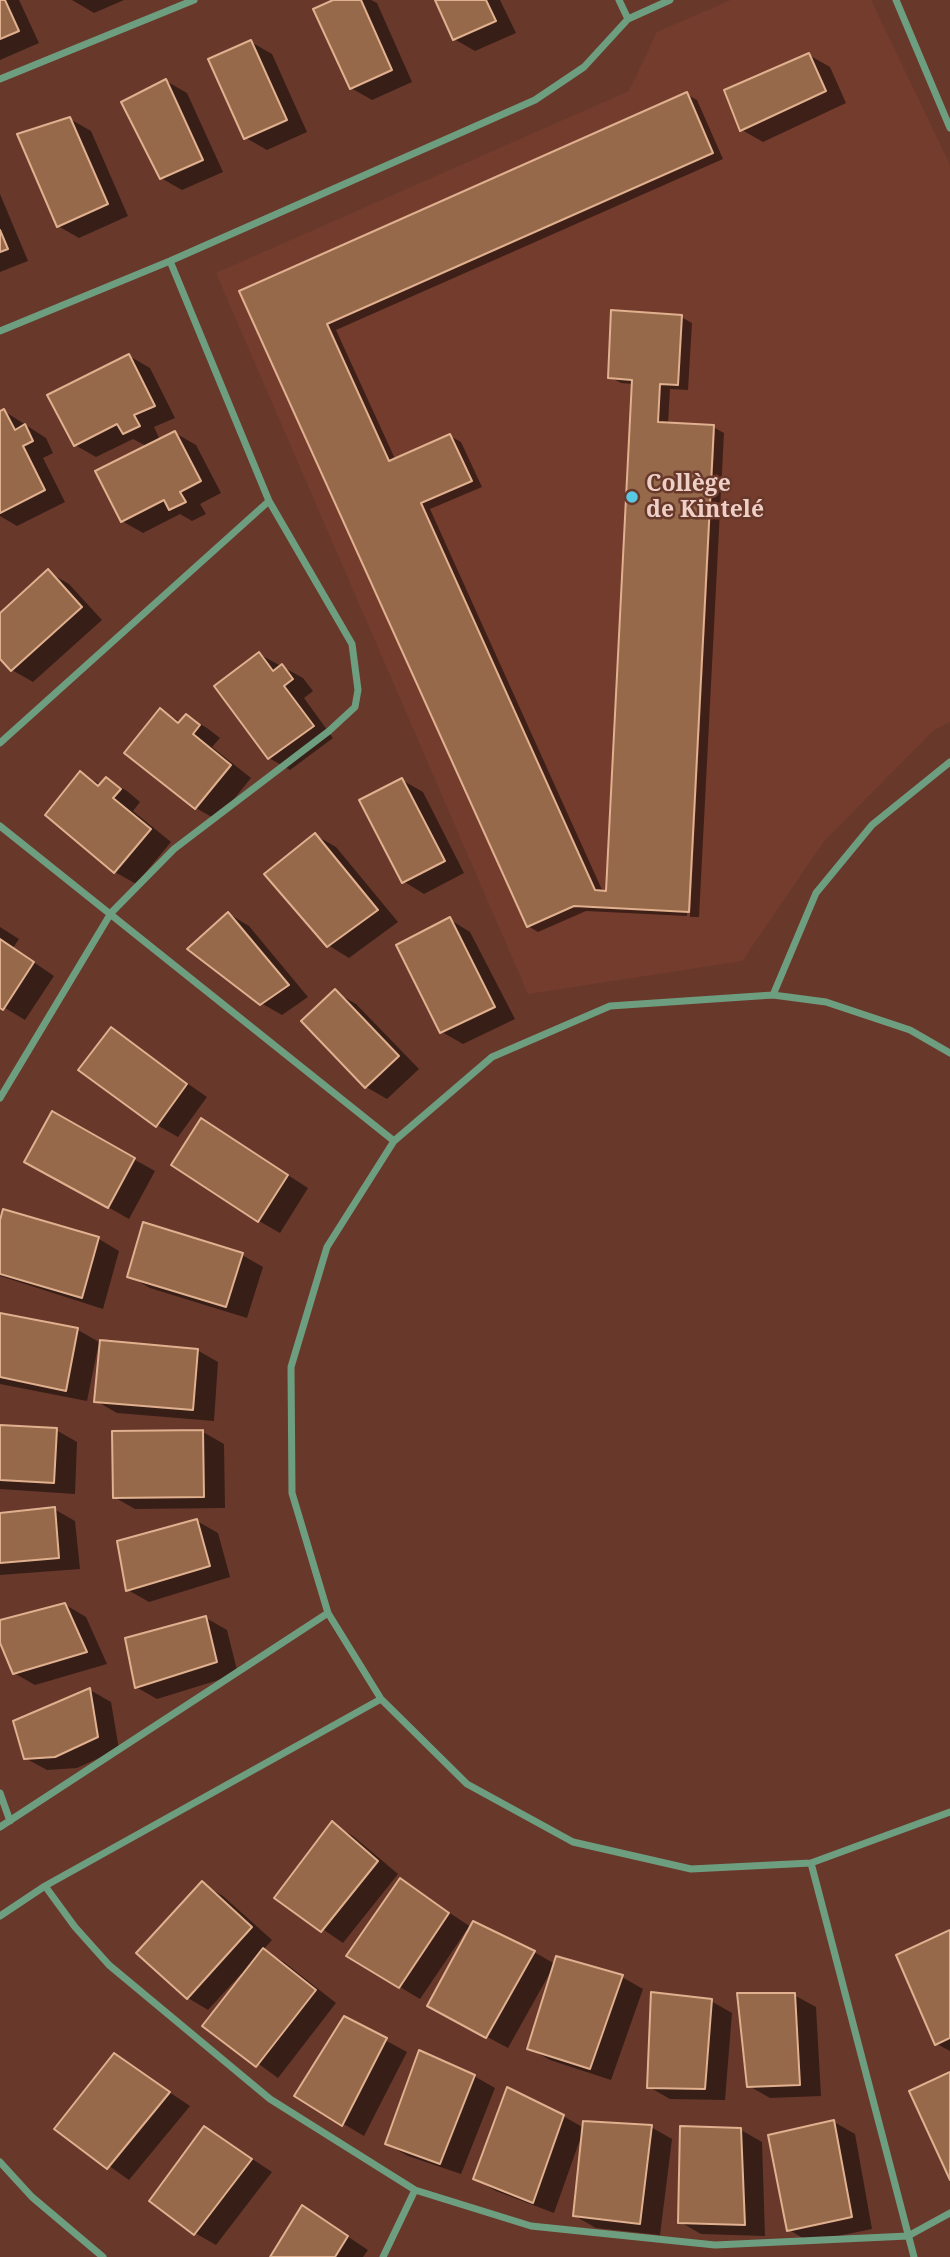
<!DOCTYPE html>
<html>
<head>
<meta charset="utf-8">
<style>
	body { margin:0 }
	canvas { display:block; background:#68382b }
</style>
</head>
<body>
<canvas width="950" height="2257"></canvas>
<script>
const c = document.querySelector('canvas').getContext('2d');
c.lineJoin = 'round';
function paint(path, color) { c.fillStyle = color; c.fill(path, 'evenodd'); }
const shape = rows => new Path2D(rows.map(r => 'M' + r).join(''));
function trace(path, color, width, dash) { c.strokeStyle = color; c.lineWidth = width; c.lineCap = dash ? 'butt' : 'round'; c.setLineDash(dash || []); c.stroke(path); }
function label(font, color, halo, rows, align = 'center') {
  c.font = font + ' "Noto Serif",serif'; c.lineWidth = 5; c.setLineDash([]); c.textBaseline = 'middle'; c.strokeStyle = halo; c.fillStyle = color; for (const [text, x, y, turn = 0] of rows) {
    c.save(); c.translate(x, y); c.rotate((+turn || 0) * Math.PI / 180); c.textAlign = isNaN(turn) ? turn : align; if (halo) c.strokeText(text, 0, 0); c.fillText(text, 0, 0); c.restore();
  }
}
paint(shape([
	[731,0,871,0,950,165,950,722,934,730,824,841,742,961,528,994,216,273,629,91,657,32]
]), '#743c2d');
paint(shape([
	[0,0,19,0,39,43,0,60],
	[72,0,124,0,94,13],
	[337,0,371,0,377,3,412,82,372,100,351,88],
	[437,0,500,0,516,33,475,51,454,39],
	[251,42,272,54,307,132,267,150,246,138],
	[809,55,830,67,846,103,763,142,742,130],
	[166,81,187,93,223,172,182,190,161,178],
	[686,94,697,100,723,159,336,330,396,461,450,436,461,442,482,487,430,509,603,892,607,893,633,384,621,383,610,377,681,317,692,323,688,390,670,389,668,425,713,427,724,433,699,917,690,917,715,430,712,430,687,916,586,911,538,932,528,926,241,292],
	[70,119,91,131,128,216,79,238,58,226],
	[0,194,28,261,0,272],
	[129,356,150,368,175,418,154,427,160,440,175,433,196,445,221,493,200,504,206,514,192,521,180,514,143,533,122,521,148,447,133,439,96,457,75,445],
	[4,411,46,438,53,453,43,458,65,502,17,526,0,516,0,413],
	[48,572,69,584,102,620,33,682,12,670,0,656,0,616],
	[259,654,303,678,313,691,304,698,333,738,290,770,269,758],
	[160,710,181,722,186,716,207,728,220,738,212,747,251,778,217,820,196,808,127,752],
	[81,773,101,785,106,779,127,791,140,802,133,811,171,842,136,884,115,872],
	[402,780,423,792,464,873,424,894,403,881],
	[315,835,336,847,398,922,349,958,328,945],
	[229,914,249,926,308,997,282,1015,261,1003],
	[449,919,470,932,515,1019,463,1044,442,1032],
	[0,927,19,939,13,948,54,976,25,1020,0,1005],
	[335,992,356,1004,419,1069,387,1099,366,1087,304,1021],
	[111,1030,207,1097,178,1137,157,1125],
	[52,1114,155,1171,129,1219,27,1161],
	[202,1120,308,1188,280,1233,259,1221],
	[5,1211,99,1239,119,1251,103,1309,0,1276,0,1226],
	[242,1255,263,1267,247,1318,150,1288,129,1276],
	[0,1315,78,1330,99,1342,87,1401,0,1384],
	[197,1350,218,1362,214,1421,117,1413,96,1401],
	[0,1426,56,1430,77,1442,75,1494,0,1489],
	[203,1432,224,1444,225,1508,135,1509,114,1497],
	[54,1509,75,1521,80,1569,0,1575,0,1514],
	[197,1521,218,1533,230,1577,149,1602,128,1590],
	[64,1604,86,1617,107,1664,35,1685,14,1673,0,1638,0,1622],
	[206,1618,227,1630,238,1674,157,1699,136,1687],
	[90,1690,111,1702,119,1749,77,1768,47,1770,25,1758],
	[333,1824,353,1836,398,1874,343,1943,276,1897],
	[400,1880,471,1927,534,1952,555,1964,622,1977,643,1989,611,2080,550,2060,529,2048,551,1971,508,2048,450,2017,468,1932,466,1931,420,1999,400,1987],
	[202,1884,223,1896,272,1940,263,1950,284,1962,336,2003,278,2078,205,2025,243,1976,241,1974,208,2010,188,1998],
	[950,1932,950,2051,937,2044],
	[794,1995,816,2007,821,2096,770,2098,749,2086],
	[711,2001,732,2013,725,2100,670,2099,649,2087],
	[344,2018,407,2052,364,2136,296,2096],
	[114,2055,190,2106,129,2180,57,2129],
	[474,2076,495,2088,461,2174,408,2156,387,2144],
	[563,2116,584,2128,651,2127,672,2139,660,2235,596,2228,575,2216,582,2134,554,2213,496,2191,475,2179],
	[834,2122,855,2134,872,2229,809,2242,788,2229],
	[741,2130,762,2142,765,2236,701,2234,680,2222],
	[225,2141,272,2172,216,2245,195,2233],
	[323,2220,368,2250,363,2257,271,2257]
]), '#0007');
const building = shape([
	[0,0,5,0,19,31,0,39,0,0],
	[333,0,361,0,392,70,350,89,313,9,333,0],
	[435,0,486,0,496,21,453,40,435,0],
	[251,40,287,120,244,139,208,59,251,40],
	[809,53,826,91,740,131,724,90,809,53],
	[166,79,203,160,160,179,121,102,166,79],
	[687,92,713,153,327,324,389,461,450,434,472,481,421,503,595,890,606,891,632,380,608,378,611,310,682,315,678,385,660,384,658,422,714,425,689,912,574,906,527,927,239,291,687,92],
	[70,117,108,204,57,227,17,134,70,117],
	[0,230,8,249,0,252,0,230],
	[129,354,155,406,134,415,140,426,123,434,117,424,74,446,47,395,129,354],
	[4,409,15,430,25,424,33,441,23,446,45,490,0,513,0,411,4,409],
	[175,431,201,481,180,492,186,502,169,510,164,500,121,522,95,471,175,431],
	[48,569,82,607,11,671,0,659,0,613,48,569],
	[259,652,273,671,282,664,293,679,284,686,314,726,268,759,214,686,259,652],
	[160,708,178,723,186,714,200,725,193,734,231,765,195,809,124,753,160,708],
	[80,771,98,786,106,777,121,789,113,798,151,829,114,873,45,815,80,771],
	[402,778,445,861,402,883,359,800,402,778],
	[315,833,378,910,327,947,264,874,315,833],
	[228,912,289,985,260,1005,187,949,228,912],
	[450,917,495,1007,440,1033,396,945,450,917],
	[0,939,34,962,3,1010,0,1008,0,939],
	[335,989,399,1056,365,1088,301,1021,335,989],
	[111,1027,187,1084,156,1127,78,1070,111,1027],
	[52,1111,135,1158,108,1208,24,1162,52,1111],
	[201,1118,288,1175,258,1222,171,1165,201,1118],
	[3,1209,99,1237,82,1298,0,1274,0,1220,3,1209],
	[143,1222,243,1253,226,1307,127,1277,143,1222],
	[0,1313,78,1328,66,1391,0,1377,0,1313],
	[100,1340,198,1349,193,1410,94,1402,100,1340],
	[0,1425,57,1428,54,1483,0,1480,0,1425],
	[203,1430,204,1497,113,1498,112,1431,203,1430],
	[55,1507,59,1558,0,1563,0,1513,55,1507],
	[197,1519,210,1566,126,1591,117,1541,197,1519],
	[65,1603,87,1652,13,1674,0,1643,0,1620,65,1603],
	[206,1616,217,1662,135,1688,125,1638,206,1616],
	[90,1688,98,1737,55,1757,24,1759,13,1721,90,1688],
	[332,1821,378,1861,321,1932,274,1898,332,1821],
	[400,1878,449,1913,399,1988,346,1956,400,1878],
	[202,1881,252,1927,187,1999,136,1953,202,1881],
	[473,1921,535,1951,486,2038,427,2006,473,1921],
	[950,1930,950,2038,935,2045,896,1955,950,1930],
	[263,1948,316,1990,256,2067,202,2026,263,1948],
	[556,1956,623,1975,590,2069,527,2049,556,1956],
	[651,1992,712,1999,705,2089,647,2088,651,1992],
	[737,1993,795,1993,800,2085,747,2087,737,1993],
	[344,2016,387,2038,342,2126,294,2096,344,2016],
	[419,2050,475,2075,440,2164,385,2144,419,2050],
	[114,2053,170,2092,107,2169,54,2129,114,2053],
	[950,2072,950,2180,909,2091,950,2072],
	[507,2087,564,2115,533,2203,473,2179,507,2087],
	[834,2120,852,2217,787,2231,768,2135,834,2120],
	[583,2121,652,2125,640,2224,573,2216,583,2121],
	[204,2126,252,2159,194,2235,149,2201,204,2126],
	[680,2126,741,2128,745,2225,678,2223,680,2126],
	[302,2205,348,2236,335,2257,270,2257,302,2205]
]);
paint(building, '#95694a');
trace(building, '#e0b08f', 2);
trace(shape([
	[619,0,628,19],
	[896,0,950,128],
	[0,79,194,0],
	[0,331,170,261,535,100,584,67,628,19,670,0],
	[0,743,269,501],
	[0,826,394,1141],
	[773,995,816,893,872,825,950,762],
	[950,1053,910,1030,826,1002,773,995,610,1006,492,1057,394,1141,327,1247,291,1367,292,1493,328,1613,381,1699,467,1784,573,1842,691,1869,811,1863,950,1812],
	[0,1098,111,913,174,849,329,731,355,707,358,690,352,644,269,501,170,261],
	[0,1793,10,1821],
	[0,1827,328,1613],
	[811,1863,914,2257],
	[45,1886,75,1927,109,1965,270,2099,415,2190,531,2226,715,2245,908,2236,950,2213],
	[0,1916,45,1886,381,1699],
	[0,2162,32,2197,103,2257],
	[383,2257,415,2190]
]), '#6e9e80', 7);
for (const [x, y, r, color] of [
	[632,497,7,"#58c9e3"]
]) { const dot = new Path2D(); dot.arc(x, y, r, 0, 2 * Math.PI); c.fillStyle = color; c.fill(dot); trace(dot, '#68382b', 2.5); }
label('bold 23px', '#efd0c8', '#68382b', [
	["Collège",646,484],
	["de Kintelé",646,510]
], 'left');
</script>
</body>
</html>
